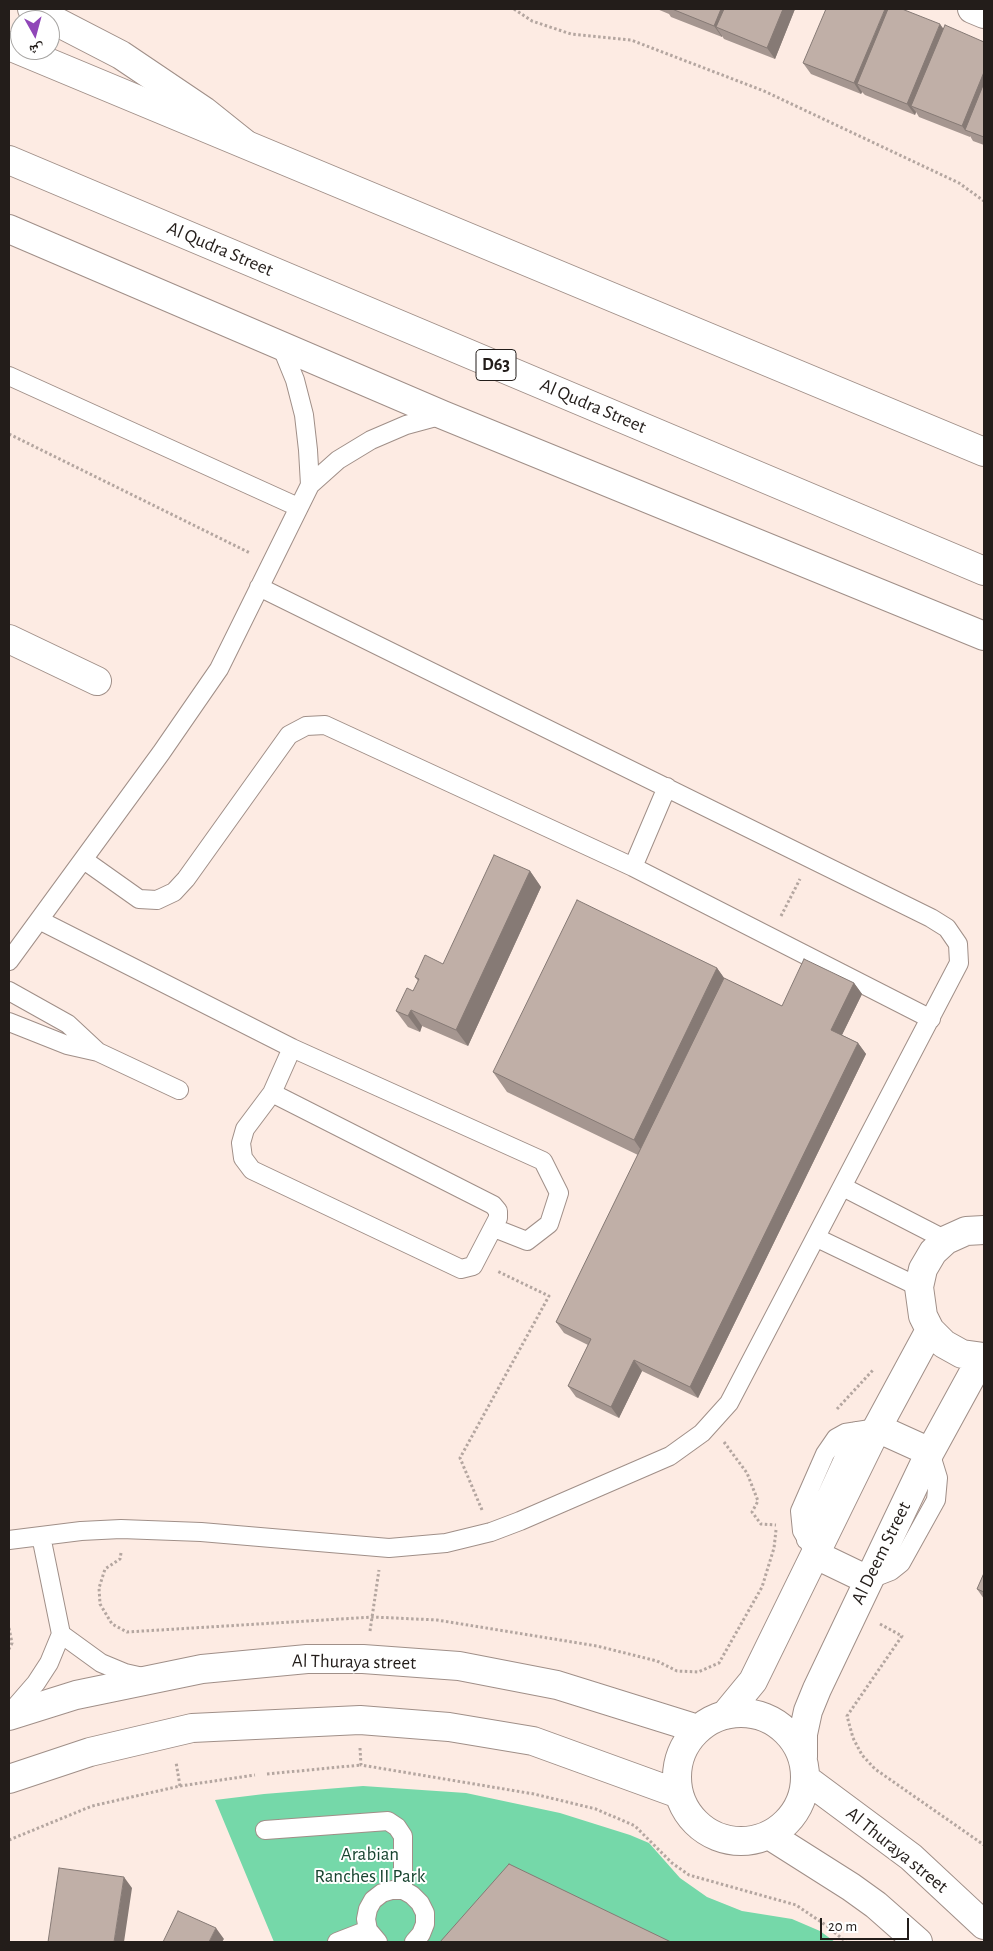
<!DOCTYPE html>
<html>
<head>
<meta charset="utf-8">
<style>
	body { margin:0 }
	#map { position:relative; width:993px; height:1951px; overflow:hidden; background:#fdebe3; font-family:"Alegreya Sans","Noto Naskh Arabic",sans-serif }
	canvas { display:block }
	.frame { position:absolute; inset:0; border:10px solid #231d1a; pointer-events:none }
	.north { position:absolute; left:10px; top:10px; width:50px; height:50px; box-sizing:border-box; background:#fff; border:1px solid #a7a5a3; border-radius:50%; rotate:173deg; font-size:14px; font-weight:700; line-height:20px; text-align:center; color:#231d1a }
	.north::after { content:''; display:block; margin:auto; width:18px; height:22px; background:#9046b8; clip-path:polygon(50% 0,100% 100%,50% 72%,0 100%) }
	.scale { position:absolute; left:820px; top:1918px; width:89px; height:22px; box-sizing:border-box; border:2px solid #231d1a; border-top:0; padding-left:6px; font-size:15px; line-height:18px; white-space:nowrap; color:#231d1a; -webkit-text-stroke:4px #fff; paint-order:stroke }
</style>
</head>
<body>
<div id="map">
<canvas width="993" height="1951"></canvas>
<div class="frame"></div>
<div class="north">ش</div>
<div class="scale">20 m</div>
</div>
<script>
const c = document.querySelector('canvas').getContext('2d');
c.lineJoin = 'round';
function paint(path, color) { c.fillStyle = color; c.fill(path, 'evenodd'); }
const shape = rows => new Path2D(rows.map(r => 'M' + r).join(''));
function trace(path, color, width, dash) { c.strokeStyle = color; c.lineWidth = width; c.lineCap = dash ? 'butt' : 'round'; c.setLineDash(dash || []); c.stroke(path); }
function label(font, color, halo, rows, align = 'center') {
  c.font = font + ' "Alegreya Sans",sans-serif'; c.lineWidth = 4; c.setLineDash([]); c.textBaseline = 'middle'; c.strokeStyle = halo; c.fillStyle = color; for (const [text, x, y, turn = 0] of rows) {
    c.save(); c.translate(x, y); c.rotate((+turn || 0) * Math.PI / 180); c.textAlign = isNaN(turn) ? turn : align; if (halo) c.strokeText(text, 0, 0); c.fillText(text, 0, 0); c.restore();
  }
}
paint(shape([
	[363,1786,466,1793,560,1813,630,1835,649,1843,680,1878,707,1897,742,1911,792,1919,820,1931,835,1942,274,1942,215,1800,264,1794]
]), '#75d8a9');
const service = shape([
	[282,348,295,380,304,415,308,450,310,485],
	[9,376,298,507],
	[84,860,139,899,157,900,174,892,186,879,289,735,306,726,325,725,633,867,931,1019],
	[633,867,667,787],
	[39,920,292,1048,543,1161,559,1193,549,1224,527,1241,494,1228],
	[9,961,161,753,219,669,310,485,338,460,371,440,406,425,443,415],
	[9,991,68,1024,97,1051],
	[9,1022,67,1045,98,1052,179,1090],
	[272,1093,493,1205,498,1211,498,1218,473,1266,461,1269,252,1170,243,1158,241,1143,245,1129,272,1093],
	[272,1093,292,1048],
	[843,1187,946,1240],
	[817,1238,919,1287],
	[41,1536,61,1634,101,1663,125,1673,143,1677],
	[9,1540,81,1531,121,1529,201,1532,389,1548,446,1543,491,1532,520,1521,670,1456,702,1433,729,1403,959,963,958,944,947,928,931,918,259,587],
	[806,1540,856,1431],
	[816,1555,802,1531,800,1511,825,1454,836,1438,845,1433,877,1428],
	[868,1580,891,1571,901,1563,936,1500,938,1478,930,1452],
	[10,1713,36,1683,49,1663,61,1634],
	[265,1830,388,1821,397,1827,403,1836,403,1890],
	[337,1942,368,1930],
	[378,1942,368,1930,366,1919,368,1909,373,1900,382,1893,392,1890,403,1890,412,1895,420,1903,425,1913,425,1924,421,1934,414,1942]
]);
const minor = shape([
	[972,9,984,14],
	[9,639,97,681]
]);
const tertiary = shape([
	[984,1230,966,1231,946,1240,933,1252,923,1269,919,1287,923,1316,930,1330,944,1344,962,1354,984,1357],
	[877,1428,930,1452],
	[816,1555,868,1580],
	'677 1777a64 64 0 1 1 128 0a64 64 0 1 1-128 0Z',
	[725,1715,753,1681,877,1428,930,1330],
	[9,1716,76,1695,202,1669,307,1659,363,1659,459,1666,557,1685,698,1729],
	[803,1757,803,1734,808,1711,817,1689,930,1452,982,1357],
	[9,1779,90,1752,192,1728,360,1720,449,1727,533,1741,679,1794],
	[806,1779,911,1857,984,1925],
	[769,1835,851,1887,876,1905,918,1942]
]);
const secondary = shape([
	[9,229,443,415,984,636]
]);
const primary = shape([
	[9,46,984,452],
	[9,160,984,571]
]);
const motorway = shape([
	[32,9,121,55,204,111,244,143]
]);
trace(service, '#a08f88', 20);
trace(minor, '#a08f88', 30);
trace(tertiary, '#a08f88', 30);
trace(secondary, '#a08f88', 30);
trace(primary, '#a08f88', 30);
trace(motorway, '#a08f88', 30);
trace(shape([
	[514,9,532,21,571,34,631,40,764,91,959,183,984,201],
	[9,434,250,553],
	[781,916,800,879],
	[837,1409,873,1370],
	[724,1442,747,1473,758,1501,752,1512,761,1524,776,1525],
	[482,1510,460,1458,549,1296,497,1271],
	[121,1553,120,1559,105,1569,99,1588,100,1604,112,1624,127,1632,373,1617,437,1620,597,1646,657,1661,677,1671,698,1672,719,1663,762,1587,774,1548,776,1530],
	[880,1624,902,1636,847,1716,853,1738,862,1755,875,1769,984,1845],
	[9,1628,12,1643,9,1649],
	[370,1631,379,1570],
	[360,1748,361,1765,534,1794,596,1809,635,1826,672,1863,689,1875,796,1905,827,1926,846,1942],
	[267,1774,361,1765],
	[180,1786,255,1775],
	[9,1840,92,1806,180,1786,176,1762]
]), '#b4a6a0', 3, [2.5, 2.5]);
trace(service, '#fff', 18);
trace(minor, '#fff', 28);
trace(tertiary, '#fff', 28);
trace(secondary, '#fff', 28);
trace(primary, '#fff', 28);
trace(motorway, '#fff', 28);
paint(shape([
	[657,9,795,9,775,59,724,39,722,36,722,37,671,17,669,14],
	[943,29,984,42,984,145,973,141,970,136,970,137,919,117,916,112,915,115,865,95,862,92,861,94,811,74,803,63],
	[530,871,541,887,468,1046,422,1026,420,1032,408,1027,396,1011,413,991,418,981,415,977,443,964],
	[717,968,724,978,782,1006,854,983,862,994,842,1035,858,1043,866,1054,698,1398,642,1371,619,1418,576,1397,568,1386,588,1345,564,1333,556,1322,638,1155,507,1092,493,1072],
	[984,1573,984,1599,977,1589]
]), '#a59690');
paint(shape([
	[721,9,734,9,716,27,722,36,722,37,714,26],
	[783,9,795,9,775,59,767,48],
	[885,9,891,9,857,84,862,92,861,94,854,83],
	[940,24,948,35,911,106,916,112,915,115,907,104],
	[984,72,984,102,965,130,970,137,962,126],
	[530,871,541,887,468,1046,456,1030],
	[717,968,732,989,648,1160,634,1140],
	[854,983,862,994,839,1041,831,1030],
	[411,1010,422,1026,420,1032,408,1016],
	[858,1043,866,1054,698,1398,690,1387],
	[634,1360,642,1371,619,1418,611,1407],
	[124,1877,132,1888,124,1942,114,1942],
	[216,1928,224,1939,222,1942,209,1942]
]), '#867a75');
const building = shape([
	[672,9,721,9,714,26,672,9],
	[724,9,783,9,767,48,716,27,724,9],
	[826,9,885,9,854,83,803,63,826,9],
	[888,9,902,9,940,24,907,104,857,84,888,9],
	[945,25,984,42,984,72,962,126,911,106,945,25],
	[984,83,984,137,965,130,984,83],
	[494,855,530,871,456,1030,411,1010,408,1016,396,1011,407,988,413,991,419,979,415,977,425,955,443,964,494,855],
	[577,900,717,968,634,1140,493,1072,577,900],
	[804,959,854,983,831,1030,858,1043,690,1387,634,1360,611,1407,568,1386,591,1339,556,1322,724,978,782,1006,804,959],
	[984,1573,984,1592,977,1589,984,1573],
	[509,1864,671,1942,440,1942,509,1864],
	[59,1868,124,1877,114,1942,48,1942,59,1868],
	[178,1911,216,1928,209,1942,163,1942,178,1911]
]);
paint(building, '#c0afa7');
trace(building, '#867a75', 1);
for (const [x, y, w] of [
	[496,365,40]
]) { const box = new Path2D(); box.roundRect(x - w / 2, y - 15.5, w, 31, 4); c.fillStyle = '#fff'; c.fill(box); trace(box, '#231d1a', 1); }
label('bold 18px', '#231d1a', null, [
	["D63",496,365]
]);
label('19px', '#231d1a', '#fff', [
	["Al Qudra Street",220,249,23],
	["Al Qudra Street",593,406,23],
	["Al Deem Street",881,1553,-64],
	["Al Thuraya street",354,1662,1],
	["Al Thuraya street",897,1850,39]
]);
label('19px', '#17432f', '#fff', [
	["Arabian",370,1854],
	["Ranches II Park",370,1876]
]);
</script>
</body>
</html>
